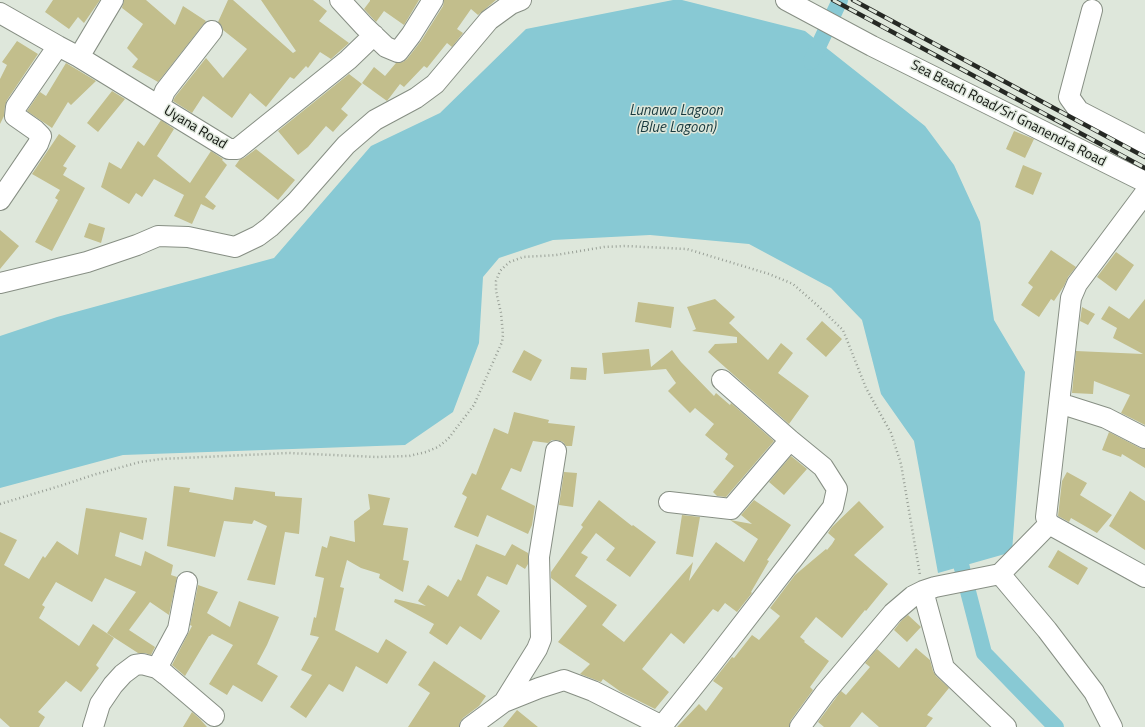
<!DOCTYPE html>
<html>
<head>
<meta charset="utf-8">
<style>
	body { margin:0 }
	canvas { display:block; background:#dee7db }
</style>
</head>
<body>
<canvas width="1145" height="727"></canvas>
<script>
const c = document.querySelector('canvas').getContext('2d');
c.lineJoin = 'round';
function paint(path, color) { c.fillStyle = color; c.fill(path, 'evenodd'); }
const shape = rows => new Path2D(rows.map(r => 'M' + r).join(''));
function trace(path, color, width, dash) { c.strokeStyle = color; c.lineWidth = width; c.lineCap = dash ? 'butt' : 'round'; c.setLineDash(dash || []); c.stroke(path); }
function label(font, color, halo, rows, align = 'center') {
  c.font = font + ' "Titillium Web",sans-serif'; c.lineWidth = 3; c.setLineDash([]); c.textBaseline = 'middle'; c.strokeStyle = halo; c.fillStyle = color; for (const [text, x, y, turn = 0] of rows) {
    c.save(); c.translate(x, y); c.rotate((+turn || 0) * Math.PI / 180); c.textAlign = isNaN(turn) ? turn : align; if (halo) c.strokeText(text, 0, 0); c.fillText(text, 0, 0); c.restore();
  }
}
paint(shape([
	[673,0,682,0,805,31,925,126,954,165,980,222,994,320,1025,372,1012,552,938,573,914,441,881,394,862,320,831,288,749,244,650,235,553,240,499,258,483,277,479,343,453,412,405,445,123,455,0,488,0,336,57,317,274,258,371,146,440,113,526,29]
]), '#88c9d4');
trace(shape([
	[811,62,840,0],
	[956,545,984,653,1056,727]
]), '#88c9d4', 16);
paint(shape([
	[53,0,100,0,84,23,78,17,69,29,45,12],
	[124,0,146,0,175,25,183,6,206,21,158,82,132,67,138,59,127,48,143,24,122,8],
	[228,0,233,0,293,53,296,51,261,0,313,0,327,11,319,21,349,43,331,59,320,52,308,68,306,66,294,79,290,77,266,107,250,93,232,118,203,96,192,113,173,101,175,97,206,58,223,78,247,49,223,30,222,26,218,22],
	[370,0,419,0,404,25,384,11,376,22,364,9,370,1],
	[444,0,496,0,478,15,471,9,457,29,463,33,452,47,447,43,427,68,424,66,404,87,400,84,387,101,362,83,374,67,385,76,396,63,403,62,407,59,421,41,443,6],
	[17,41,38,54,7,100,5,106,4,116,0,124,0,79,7,65,2,62],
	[66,63,96,81,71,105,68,102,52,128,27,111,40,92,46,96],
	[349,74,362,84,341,109,348,115,333,132,326,126,308,147,298,155,278,131],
	[112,91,125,99,98,132,87,123],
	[161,120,174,129,157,156,190,183,211,151,223,159,222,160,227,165,205,197,216,206,213,210,201,204,192,224,174,216,184,195,154,179,142,197,136,193,129,204,101,187,109,162,121,169,138,141,144,146],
	[1014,131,1034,139,1025,158,1006,149],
	[59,134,76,146,63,166,67,168,63,175,85,188,52,251,35,242,58,200,55,198,60,190,32,174],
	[256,149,295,180,278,200,235,166,240,159,244,158],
	[1023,165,1042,173,1033,195,1015,187],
	[89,223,105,228,101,243,84,237],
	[0,230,19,246,0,269],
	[1051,250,1076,267,1068,277,1064,286,1054,301,1051,299,1039,317,1021,305,1033,287,1028,283],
	[1116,252,1134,265,1116,291,1097,277],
	[715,299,735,317,729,323,768,360,781,343,793,353,778,373,809,396,789,424,708,352,715,344,737,343,737,337,692,331,696,329,687,307],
	[1145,299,1145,425,1121,413,1130,395,1094,381,1093,394,1072,393,1076,351,1143,354,1113,338,1117,328,1101,319,1109,306,1129,319],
	[638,302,674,307,671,328,635,322],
	[1082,307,1095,314,1088,325,1080,321],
	[822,321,842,339,826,357,806,339],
	[649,349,651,367,672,350,681,362,714,396,716,393,730,405,731,403,774,441,726,497,717,496,713,492,734,466,725,459,728,454,705,435,714,424,695,408,690,413,668,391,676,383,666,369,604,374,602,353],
	[524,350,542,360,531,381,512,372],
	[571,367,587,368,586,380,570,379],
	[514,412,549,420,548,423,575,426,572,446,566,446,563,442,557,440,552,440,548,443,533,441,521,472,511,468,501,489,535,506,532,525,528,534,487,515,478,537,454,527,467,497,462,494,472,473,476,475,494,428,508,434],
	[1109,432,1140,448,1145,449,1145,468,1122,454,1121,457,1102,450],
	[791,456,807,469,784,495,769,482],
	[564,472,577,473,573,507,559,505],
	[1067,472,1087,483,1080,495,1112,515,1097,533,1071,518,1069,522,1058,516,1062,481],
	[174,486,190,488,189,492,233,500,235,487,275,492,275,496,302,498,299,534,285,532,275,585,247,580,267,526,254,520,252,524,224,521,215,557,167,546],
	[1130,491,1145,501,1145,550,1109,526],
	[368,494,390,498,383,525,408,528,403,560,409,561,403,592,379,578,380,574,361,568,347,560,340,587,344,588,335,630,378,653,386,639,407,652,387,684,356,666,343,692,329,684,306,718,290,707,312,675,301,670,319,637,310,635,314,617,316,618,324,578,315,576,322,546,327,548,330,536,355,542,354,521,370,509],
	[599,500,632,526,633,525,656,542,630,577,606,560,615,548,596,533,581,553,588,557,575,576,617,605,602,625,624,642,693,562,689,581,716,542,744,562,758,539,730,520,752,524,741,515,754,500,791,525,767,560,769,561,751,592,752,593,737,612,725,603,718,612,713,609,684,644,671,633,642,669,669,692,655,709,621,692,603,679,601,682,580,674,590,664,558,642,587,606,551,578,551,572,583,527,581,525],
	[859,501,884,527,854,555,888,584,866,611,865,610,842,638,816,617,800,637,805,641,804,642,829,661,810,687,813,690,791,720,789,727,677,727,699,704,706,711,723,688,713,681,732,657,734,658,752,635,759,640,780,616,770,608,795,575,826,549,827,550,832,544,835,539,828,533,832,527],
	[86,508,147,518,143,540,120,532,115,556,141,566,145,551,173,565,171,575,177,577,169,615,150,602,129,630,155,647,151,655,145,653,138,653,107,633,136,592,105,578,92,602,56,582,42,605,45,607,39,618,79,646,93,624,114,638,96,665,99,668,81,692,66,681,38,712,45,717,39,727,10,727,0,718,0,532,17,540,4,565,29,579,43,556,45,558,57,541,78,555],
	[682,515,700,517,693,557,676,554],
	[476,544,505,556,512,544,528,553,528,564,525,569,517,564,507,585,487,576,477,595,500,611,481,640,460,626,447,645,429,633,434,624,394,602,395,599,426,606,418,601,428,585,448,597,458,579,461,581],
	[1058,550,1088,568,1078,585,1048,567],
	[198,585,218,592,207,613,230,627,239,601,279,617,267,645,257,664,278,676,262,702,233,685,227,695,209,684,233,645,212,634,210,636,209,636,185,676,172,665,192,626,190,625],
	[908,615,921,627,907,642,894,630,901,621],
	[916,648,930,660,933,671,936,676,949,688,927,715,933,718,926,727,879,727,862,712,850,727,824,727,818,722,841,691,846,695,870,667,865,663,877,649,899,668],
	[434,661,486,696,479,706,463,718,460,722,459,727,408,727,430,693,418,685],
	[517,710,538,727,503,727],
	[192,712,200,719,207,727,183,727]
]), '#c2be8c');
const minor = shape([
	[340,0,364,26,386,47,398,52,411,35,433,0],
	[786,0,872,46,1145,182],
	[1092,10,1069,97,1079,111,1145,145],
	[0,13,58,46,79,57,229,149,237,149,348,60,374,35],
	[79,57,113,0],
	[159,106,165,91,212,31],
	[0,200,38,144,41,136,35,130,15,116,16,107,58,46],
	[0,283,87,262,137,245,158,236,188,237,235,247,258,236,270,227,296,202,346,145,375,120,416,98,435,84,489,20,511,4,521,0],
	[1059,403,1106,418,1145,438],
	[669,502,731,509,790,440],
	[1049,524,1145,577],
	[1000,574,1047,630,1094,692,1112,727],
	[923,591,944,668,1006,727],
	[157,668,178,629,187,582],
	[504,702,537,649,541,639,539,557,556,451],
	[93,727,100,704,113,685,123,674,135,665,142,664,157,668,166,675,214,716],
	[470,727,504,702,539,688,564,680,593,691,662,726,710,666,833,507,837,489,823,467,790,440,722,380],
	[800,727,825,693,893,613,913,596,923,591,935,587,1000,574,1049,524,1046,517,1071,298,1077,284,1145,193]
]);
trace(minor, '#878f84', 22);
trace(shape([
	[0,504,63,485,93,475,140,462,161,459,289,453,377,457,409,456,426,452,438,447,448,439,474,405,502,342,503,335,501,313,496,291,496,281,500,271,505,266,510,262,523,257,556,255,604,247,625,246,687,249,769,274,793,284,817,305,843,330,866,388,891,433,901,464,920,575]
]), '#99a097', 2.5, [1, 3]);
trace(minor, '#fff', 20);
const rail = shape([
	[833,0,1145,168],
	[853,0,1145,157]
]);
trace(rail, '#262924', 4.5);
trace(rail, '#dee7db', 3, [9]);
label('14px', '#111410', '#dee7db', [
	["Sea Beach Road/Sri Gnanendra Road",1008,114,27],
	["Uyana Road",195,128,31]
]);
label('italic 15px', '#193a3f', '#dee7db', [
	["Lunawa Lagoon",676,111],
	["(Blue Lagoon)",676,128]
]);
</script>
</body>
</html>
